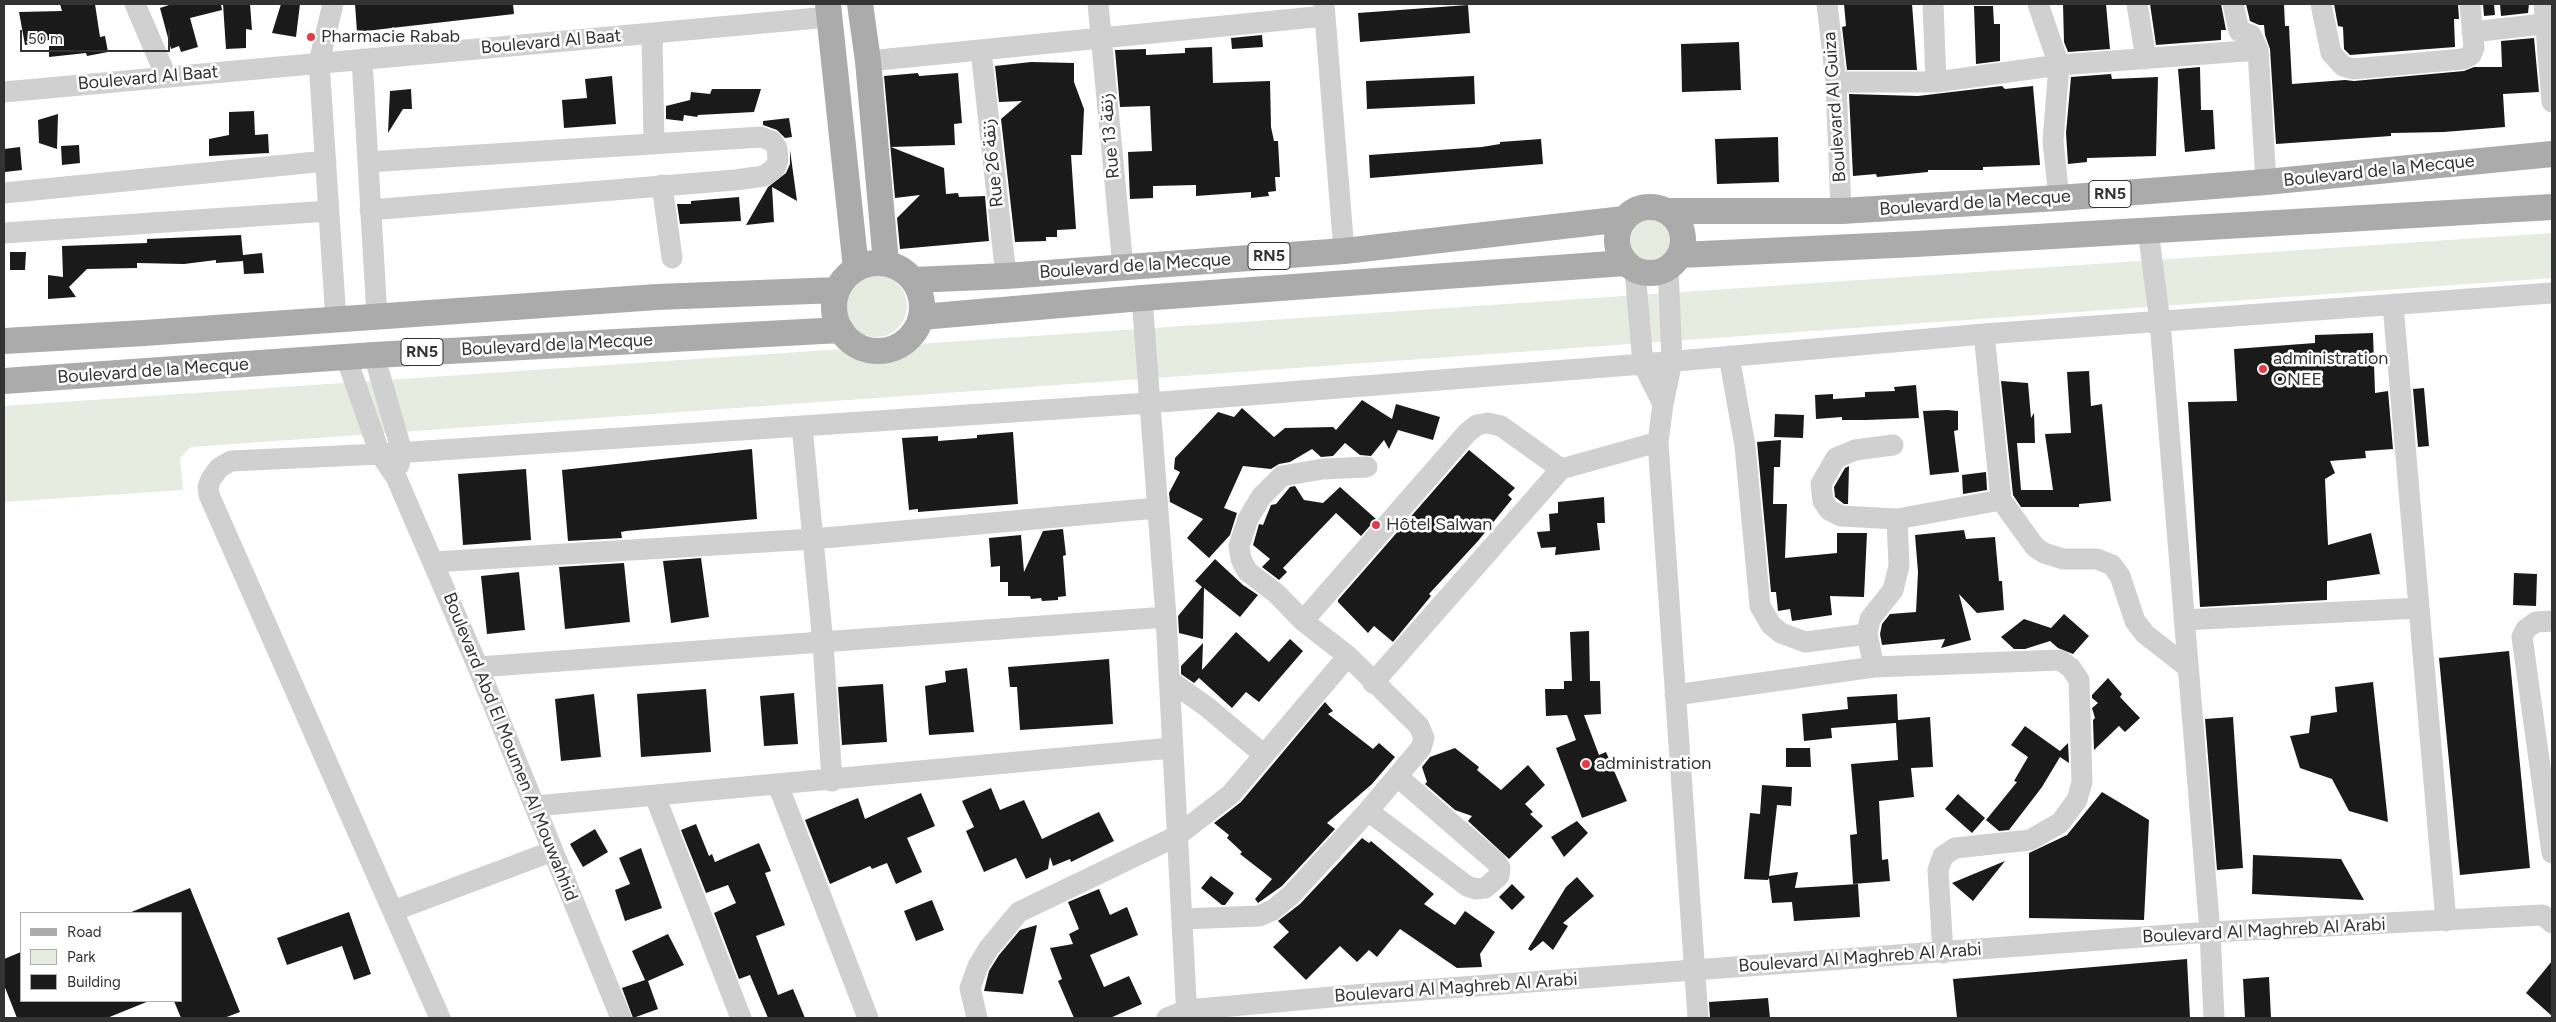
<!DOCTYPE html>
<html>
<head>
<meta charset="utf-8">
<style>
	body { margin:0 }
	#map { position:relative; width:2556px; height:1022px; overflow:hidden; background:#fff; font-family:Figtree,sans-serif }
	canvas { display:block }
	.frame { position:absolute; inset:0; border:5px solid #333; pointer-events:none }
	.legend { position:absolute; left:20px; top:912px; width:162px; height:90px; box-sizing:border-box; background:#fff; border:1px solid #adadad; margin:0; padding:6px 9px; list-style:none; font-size:15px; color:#333 }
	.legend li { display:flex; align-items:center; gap:10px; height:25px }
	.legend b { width:25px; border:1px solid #adadad }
	.scale { position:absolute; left:20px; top:30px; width:150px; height:22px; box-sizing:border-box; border:2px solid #333; border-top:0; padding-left:6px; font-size:15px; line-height:18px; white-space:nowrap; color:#333; -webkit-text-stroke:4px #fff; paint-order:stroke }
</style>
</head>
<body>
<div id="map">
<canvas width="2556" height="1022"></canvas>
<div class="frame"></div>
<ul class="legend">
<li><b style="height:6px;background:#ababab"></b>Road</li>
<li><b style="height:14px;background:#e6ecdf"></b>Park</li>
<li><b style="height:14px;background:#1a1a1a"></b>Building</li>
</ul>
<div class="scale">50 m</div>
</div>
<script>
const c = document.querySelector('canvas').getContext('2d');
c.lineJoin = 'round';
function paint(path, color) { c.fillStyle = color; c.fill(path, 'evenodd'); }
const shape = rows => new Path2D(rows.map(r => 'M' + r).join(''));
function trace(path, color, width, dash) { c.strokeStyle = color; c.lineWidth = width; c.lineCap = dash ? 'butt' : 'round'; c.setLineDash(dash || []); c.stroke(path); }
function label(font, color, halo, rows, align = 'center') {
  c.font = font + ' Figtree,"Noto Sans Arabic",sans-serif'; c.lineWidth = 5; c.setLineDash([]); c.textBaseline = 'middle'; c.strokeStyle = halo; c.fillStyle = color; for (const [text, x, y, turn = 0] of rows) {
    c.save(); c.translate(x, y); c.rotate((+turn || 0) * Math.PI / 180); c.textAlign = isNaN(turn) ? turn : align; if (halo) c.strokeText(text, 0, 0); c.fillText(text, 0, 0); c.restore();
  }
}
paint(shape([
	'1629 240a21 21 0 1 1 42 0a21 21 0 1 1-42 0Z',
	[2552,233,2552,278,191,447,180,458,183,490,4,502,4,406],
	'845 306a31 31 0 1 1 62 0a31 31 0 1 1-62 0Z'
]), '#e6ecdf');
paint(shape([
	[60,4,95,4,100,37,105,36,108,52,87,56,86,53,49,57,49,40,25,45,19,12,62,11],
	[172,4,221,4,222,10,190,18,198,47,181,52,179,46,171,49,160,8],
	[223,4,250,4,252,30,246,29,246,48,226,49],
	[281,4,300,4,296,37,272,33],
	[355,4,513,4,514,14,357,32],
	[1844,4,1912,4,1917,70,1847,70,1842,27,1846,26],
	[2063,4,2106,4,2110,49,2068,52,2064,42],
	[2150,4,2221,4,2226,30,2221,30,2221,40,2156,45],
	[2246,4,2284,4,2285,26,2289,26,2292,84,2345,80,2354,81,2464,71,2474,67,2502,67,2501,41,2534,38,2539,92,2503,94,2505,127,2444,132,2391,133,2391,136,2276,144,2270,49,2265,35,2264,25,2259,25,2250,21],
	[2334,4,2458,4,2459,19,2454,19,2455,47,2350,55,2344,49,2343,27,2338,26],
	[2483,4,2494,4,2495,15,2484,16],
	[2500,4,2529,4,2528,13,2501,16],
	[1468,5,1470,33,1360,42,1358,13],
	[1974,6,1993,6,1994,24,2000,24,2000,61,1976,64],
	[1262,35,1263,47,1232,49,1231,38],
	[1739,42,1741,90,1682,92,1681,44],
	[1212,47,1213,83,1270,81,1271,127,1274,141,1278,141,1280,177,1275,177,1276,191,1268,192,1269,196,1251,198,1251,192,1196,196,1196,185,1153,186,1153,198,1130,199,1128,152,1152,151,1150,106,1120,107,1115,50,1146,49,1146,55,1185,53,1185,48],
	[1031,62,1074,63,1074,82,1084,109,1082,155,1071,155,1076,229,1057,230,1057,237,1046,237,1046,241,1015,242,1001,119,1022,101,999,102,995,66],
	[2200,67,2201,110,2213,110,2215,149,2185,152,2178,69],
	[918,73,919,76,958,73,962,123,954,124,955,145,891,147,944,168,946,194,958,193,959,197,985,196,989,241,900,249,897,218,920,195,895,198,884,76],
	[2111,74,2112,79,2158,77,2156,156,2087,158,2087,162,2068,164,2066,133,2071,77],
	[612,76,616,124,564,128,562,100,587,98,585,79],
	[1474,76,1475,104,1367,109,1366,81],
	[2002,86,2005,89,2033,86,2040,165,1983,167,1983,170,1928,170,1928,172,1877,177,1876,174,1853,176,1849,94,1918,96],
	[411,89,412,109,403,109,388,133,390,91],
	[712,89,761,89,754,112,698,115,697,117,684,115,683,121,666,119,666,106,690,100,691,92,710,94],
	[254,111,255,135,268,134,269,153,209,156,209,139,229,135,229,112],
	[58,114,57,149,39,143,38,120],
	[789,118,792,137,785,138,777,130,763,125,763,121],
	[1778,137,1779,182,1717,184,1715,139],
	[1541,139,1543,164,1370,178,1369,155,1482,147,1500,144,1500,142],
	[79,145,80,163,62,165,61,146],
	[20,147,22,170,5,172,4,149],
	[790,150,797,201,772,187,774,222,746,225,768,187,786,173,790,164],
	[739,197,741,221,680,224,677,204,691,204,691,201],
	[241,235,243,255,262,253,264,273,244,274,243,261,216,263,216,260,184,264,137,263,137,268,87,269,69,287,76,297,48,299,48,275,63,277,62,246,147,243,147,239],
	[10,252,26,252,25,270,10,270],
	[2373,333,2375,393,2388,391,2393,449,2365,451,2366,458,2330,461,2335,473,2325,479,2328,545,2371,533,2380,574,2327,581,2327,600,2200,607,2188,402,2237,401,2234,349,2315,343,2315,335],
	[2089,371,2091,406,2102,404,2111,501,2079,504,2079,507,2021,507,2013,495,2001,381,2028,383,2031,418,2034,413,2035,443,2017,443,2021,490,2053,490,2045,434,2071,433,2067,372],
	[1916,385,1919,418,1866,420,1842,420,1842,417,1816,419,1815,395,1833,394,1833,399,1865,397,1865,392,1895,391,1894,387],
	[2424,388,2429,446,2418,447,2413,389],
	[1362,400,1392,419,1396,404,1440,417,1433,440,1398,430,1389,449,1384,440,1371,456,1360,455,1345,443,1333,456,1321,457,1312,449,1290,462,1279,464,1271,469,1243,466,1224,508,1237,513,1230,535,1209,558,1187,538,1203,519,1170,502,1169,493,1180,472,1174,469,1175,458,1218,412,1234,417,1242,408,1274,437,1285,428,1333,427,1336,430],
	[1947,410,1958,411,1958,430,1954,431,1959,472,1930,475,1923,411],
	[1775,414,1804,415,1803,438,1774,437],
	[1013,432,1018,504,918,512,918,509,909,510,902,438,938,436,938,441,977,438,977,435],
	[1781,440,1780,467,1774,467,1773,504,1787,504,1785,558,1837,553,1837,533,1867,533,1864,597,1830,596,1832,615,1792,621,1790,609,1778,611,1776,592,1771,592,1757,442],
	[752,449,757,519,626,531,621,532,622,538,568,541,562,470],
	[1469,450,1515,488,1508,495,1512,499,1478,541,1429,594,1431,596,1393,642,1374,626,1368,633,1338,602,1338,600],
	[1849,466,1848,504,1844,504,1835,497,1834,487,1845,468],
	[526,469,531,540,463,545,458,474],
	[1986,472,1987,490,1963,494,1962,475],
	[1295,486,1304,500,1323,503,1340,487,1376,519,1361,536,1336,513,1283,568,1287,572,1279,580,1262,567,1270,559,1253,545,1259,524,1263,525,1271,505,1276,504,1290,487],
	[1604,497,1605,523,1597,523,1600,550,1555,555,1556,547,1541,548,1537,532,1550,531,1549,514,1558,513,1558,502],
	[1063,529,1066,555,1063,556,1066,596,1058,597,1058,600,1042,601,1041,598,1031,599,1030,596,1008,596,1008,582,1000,582,1000,566,991,567,989,538,1021,535,1024,572,1043,531],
	[1964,530,1966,539,1995,537,1999,581,2002,581,2004,610,1977,613,1959,594,1971,640,1941,648,1945,639,1882,645,1880,634,1882,624,1890,614,1916,612,1918,572,1915,535],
	[701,558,709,617,671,623,663,561],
	[1215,559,1243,585,1258,595,1240,617,1204,588,1203,639,1179,633,1178,616,1202,587,1195,581],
	[624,563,630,622,565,629,559,567],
	[519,572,525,630,487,634,481,576],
	[2514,573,2537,574,2536,606,2513,605],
	[2064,614,2089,636,2073,654,2058,648,2050,641,2025,649,2014,649,2001,637,2024,619,2051,628],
	[1589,631,1590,681,1600,681,1601,714,1584,715,1599,755,1606,752,1627,801,1582,818,1556,748,1576,740,1567,715,1546,716,1545,689,1564,689,1564,681,1572,681,1570,632],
	[1236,632,1269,662,1290,639,1303,651,1259,702,1246,692,1232,708,1199,678,1194,683,1181,674,1181,666,1203,643,1202,670],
	[2509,651,2530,868,2460,875,2439,658],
	[1109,659,1113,724,1020,730,1017,687,1010,687,1008,667],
	[967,668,974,732,929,735,925,686,946,682,945,671],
	[2108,678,2122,694,2120,697,2140,718,2125,732,2119,726,2094,750,2093,720,2095,718,2092,708,2098,703,2092,698,2092,695],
	[2373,682,2388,822,2349,811,2332,779,2300,768,2290,736,2309,733,2311,716,2337,712,2335,687],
	[883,684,887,742,842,745,838,687],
	[706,689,711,752,641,757,637,694],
	[794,693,798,744,764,746,760,696],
	[594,694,601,757,561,761,555,699],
	[1897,694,1898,720,1930,717,1933,767,1911,768,1914,797,1879,801,1882,860,1888,859,1890,881,1853,884,1850,835,1857,834,1851,764,1898,760,1896,723,1831,728,1832,738,1804,741,1802,714,1848,709,1847,697],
	[1325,702,1333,711,1328,714,1373,749,1379,743,1395,757,1372,784,1327,823,1335,829,1282,886,1258,903,1255,899,1272,879,1240,854,1242,852,1227,838,1229,835,1214,823,1241,802],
	[2233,717,2243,868,2217,870,2205,719],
	[2025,726,2060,751,2068,743,2069,763,2060,757,2042,787,2009,830,1999,831,1986,820,2017,782,2014,781,2028,757,2011,745],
	[1455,748,1479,767,1477,770,1501,790,1528,765,1545,785,1525,804,1533,812,1530,814,1543,826,1509,859,1468,821,1472,816,1455,810,1425,784,1427,782,1422,767,1430,757],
	[1786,748,1810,748,1811,767,1786,767],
	[1762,785,1792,787,1791,806,1777,805,1769,876,1798,872,1795,888,1858,884,1860,917,1794,921,1792,902,1772,903,1769,878,1768,880,1744,879,1750,813,1760,814],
	[991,788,1000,810,1024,800,1042,839,1099,812,1114,841,1071,862,1070,859,1053,866,1050,857,1048,869,1026,879,1016,858,984,872,966,831,974,827,962,801],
	[2102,792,2149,820,2144,920,2029,918,2029,853,2067,835],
	[921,793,935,826,907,838,922,872,896,884,887,863,872,869,870,866,830,884,805,820,858,798,865,819],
	[1958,794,1985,818,1972,833,1945,809],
	[1577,821,1588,833,1564,857,1551,837],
	[696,824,709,856,712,854,715,862,759,843,771,871,765,873,785,925,756,936,778,995,793,989,805,1018,768,1018,750,975,739,979,714,913,736,903,728,885,706,893,681,830],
	[595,829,608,852,583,867,570,844],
	[1362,838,1369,843,1371,841,1434,894,1424,904,1455,925,1465,911,1495,932,1480,954,1482,967,1457,968,1400,929,1377,957,1369,950,1357,962,1340,946,1306,980,1273,947,1289,932,1278,921,1300,904],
	[641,848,662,908,625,921,615,890,630,884,619,858],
	[2253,855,2341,859,2364,900,2252,894],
	[2005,861,1973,901,1952,883],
	[1211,876,1234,893,1225,905,1222,905,1201,888],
	[1577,877,1594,896,1563,923,1568,926,1553,950,1543,941,1531,951,1528,949,1566,887],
	[1512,884,1525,897,1512,910,1499,897],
	[190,888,240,1012,224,1018,181,1018,174,1001,181,1001,181,913,129,913],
	[1099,889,1110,915,1127,907,1138,935,1090,955,1104,987,1129,976,1142,1004,1110,1018,1074,1018,1058,981,1062,979,1050,948,1073,944,1069,934,1079,929,1068,902],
	[932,900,944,930,916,941,904,911],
	[349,912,371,974,354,980,342,946,287,965,277,938],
	[1037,925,1023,994,984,991,989,971,999,955,1020,930],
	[668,934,684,965,648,981,658,1009,633,1018,622,988,645,980,632,951],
	[21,952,21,1001,149,1001,107,1018,17,1018,4,985,4,959],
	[2187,959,2190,1018,1957,1018,1953,979],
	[2552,961,2552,1016,2526,993],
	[2269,977,2271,1018,2245,1018,2243,979],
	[1768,998,1770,1018,1710,1018,1709,1002]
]), '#1a1a1a');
trace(shape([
	[135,4,166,76],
	[333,4,319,62,336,320],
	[1098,4,1123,267],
	[1324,4,1344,251],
	[1827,4,1836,82,1841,211],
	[1933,4,1936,82],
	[2038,4,2059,65,2053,141,2059,198],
	[2137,4,2146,59],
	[2233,4,2239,31,2251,35,2258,50,2266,182],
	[2321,4,2331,53,2343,66,2353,69,2463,59,2471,55,2474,48,2470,4],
	[2544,4,2552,102],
	[2472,32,2552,23],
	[652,34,654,143],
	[981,51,1006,276],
	[362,59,377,317],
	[868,61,1325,16],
	[1836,82,1936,82,2059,65,2258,50],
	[4,92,829,17],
	[368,162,761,137,772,141,777,148,778,160,775,168,764,176,735,180,370,210],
	[662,185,672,258],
	[4,193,326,161],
	[2148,230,2160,322,2210,932,2214,1018],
	[4,233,329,211],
	[1668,268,1672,361,1663,404,1658,442,1698,1018],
	[1635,270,1643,364,1663,404],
	[1142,298,1166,617,1187,1018],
	[2393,305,2446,921],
	[1984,334,2001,500,2035,547,2044,553,2063,559,2097,559,2112,565,2120,576,2135,621,2145,634,2186,666],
	[374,355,402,452,399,465],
	[1729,356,1745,446,1760,606,1771,625,1781,633,1805,642,1867,634],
	[346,357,380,454,396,477,478,667,621,1018],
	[802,426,823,643,832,781],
	[1893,445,1855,450,1836,458,1821,484,1823,501,1829,510,1841,516,1897,519],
	[433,562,813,539,1157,508],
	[2184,620,2419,608],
	[1303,621,1467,433,1477,425,1488,423,1501,426,1561,469],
	[2552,621,2536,622,2526,629,2522,637,2552,853],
	[478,667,1166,617],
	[1169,680,1207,707,1263,754],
	[1373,683,1561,469,1658,442],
	[1675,695,1874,667],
	[778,785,868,1018],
	[655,796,741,1018],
	[535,806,1171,748],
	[1368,811,1467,886,1476,889,1485,888,1499,876,1500,868,1496,862,1398,777],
	[393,911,553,851],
	[1183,919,1259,916,1273,910,1291,895,1368,811,1421,748,1424,738,1419,726,1348,656,1303,621,1277,594,1247,571,1241,559,1239,546,1248,519,1261,497,1282,476,1323,469,1367,467],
	[1943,953,1938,870,1943,856,1955,848,2030,840,2060,823,2077,800,2082,782,2079,680,2071,668,2060,660,1874,667,1867,634,1870,619,1893,590,1899,566,1897,519,2001,500],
	[440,1018,209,495,208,487,211,479,219,468,231,461,380,454,1148,403,1643,364,1984,334,2552,293],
	[977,1018,970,988,978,966,989,948,1019,912,1177,836,1231,794,1348,656],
	[1167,1018,1187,1010,1354,995,2210,932,2543,915,2552,923]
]), '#d0d0d0', 21);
trace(shape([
	[828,4,856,269],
	[860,4,868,61,886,263],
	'1617 240a33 33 0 1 1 66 0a33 33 0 1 1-66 0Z',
	[1666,211,1841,211,2059,198,2266,182,2552,154],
	[1680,255,1916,244,2552,207],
	'834 307a44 44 0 1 1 88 0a44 44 0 1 1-88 0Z',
	[913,280,1006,276,1344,251,1624,219],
	[921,317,1142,298,1625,263],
	[4,341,144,333,657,297,837,290],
	[4,381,374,355,841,330]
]), '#ababab', 26);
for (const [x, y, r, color] of [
	[311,37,5,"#e63946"],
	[2263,369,5,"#e63946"],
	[1376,525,5,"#e63946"],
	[1586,764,5,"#e63946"]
]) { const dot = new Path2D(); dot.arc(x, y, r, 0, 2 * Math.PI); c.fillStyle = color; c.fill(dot); trace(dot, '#fff', 2); }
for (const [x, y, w] of [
	[2110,194,42],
	[1269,256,42],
	[422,352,42]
]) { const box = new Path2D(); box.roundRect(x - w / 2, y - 13.5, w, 27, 4); c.fillStyle = '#fff'; c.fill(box); trace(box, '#333', 1); }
label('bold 16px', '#333', null, [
	["RN5",2110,194],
	["RN5",1269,256],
	["RN5",422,352]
]);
label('18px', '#333', '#fff', [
	["Pharmacie Rabab",321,37],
	["administration",2273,359],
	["ONEE",2273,380],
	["Hôtel Salwan",1386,525],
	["administration",1596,764]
], 'left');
label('18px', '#333', '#fff', [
	["Boulevard Al Baat",551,42,-5],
	["Boulevard Al Baat",148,78,-5],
	["Boulevard Al Guiza",1835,107,-94],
	["Rue 13 زنقة",1110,136,-95],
	["Rue 26 زنقة",993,163,-96],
	["Boulevard de la Mecque",2379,171,-6],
	["Boulevard de la Mecque",1975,203,-4],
	["Boulevard de la Mecque",1135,266,-4],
	["Boulevard de la Mecque",557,345,-3],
	["Boulevard de la Mecque",153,371,-4],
	["Boulevard Abd El Moumen Al Mouwahhid",510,747,68],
	["Boulevard Al Maghreb Al Arabi",2264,931,-3],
	["Boulevard Al Maghreb Al Arabi",1860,958,-4],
	["Boulevard Al Maghreb Al Arabi",1456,988,-4]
]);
</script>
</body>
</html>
